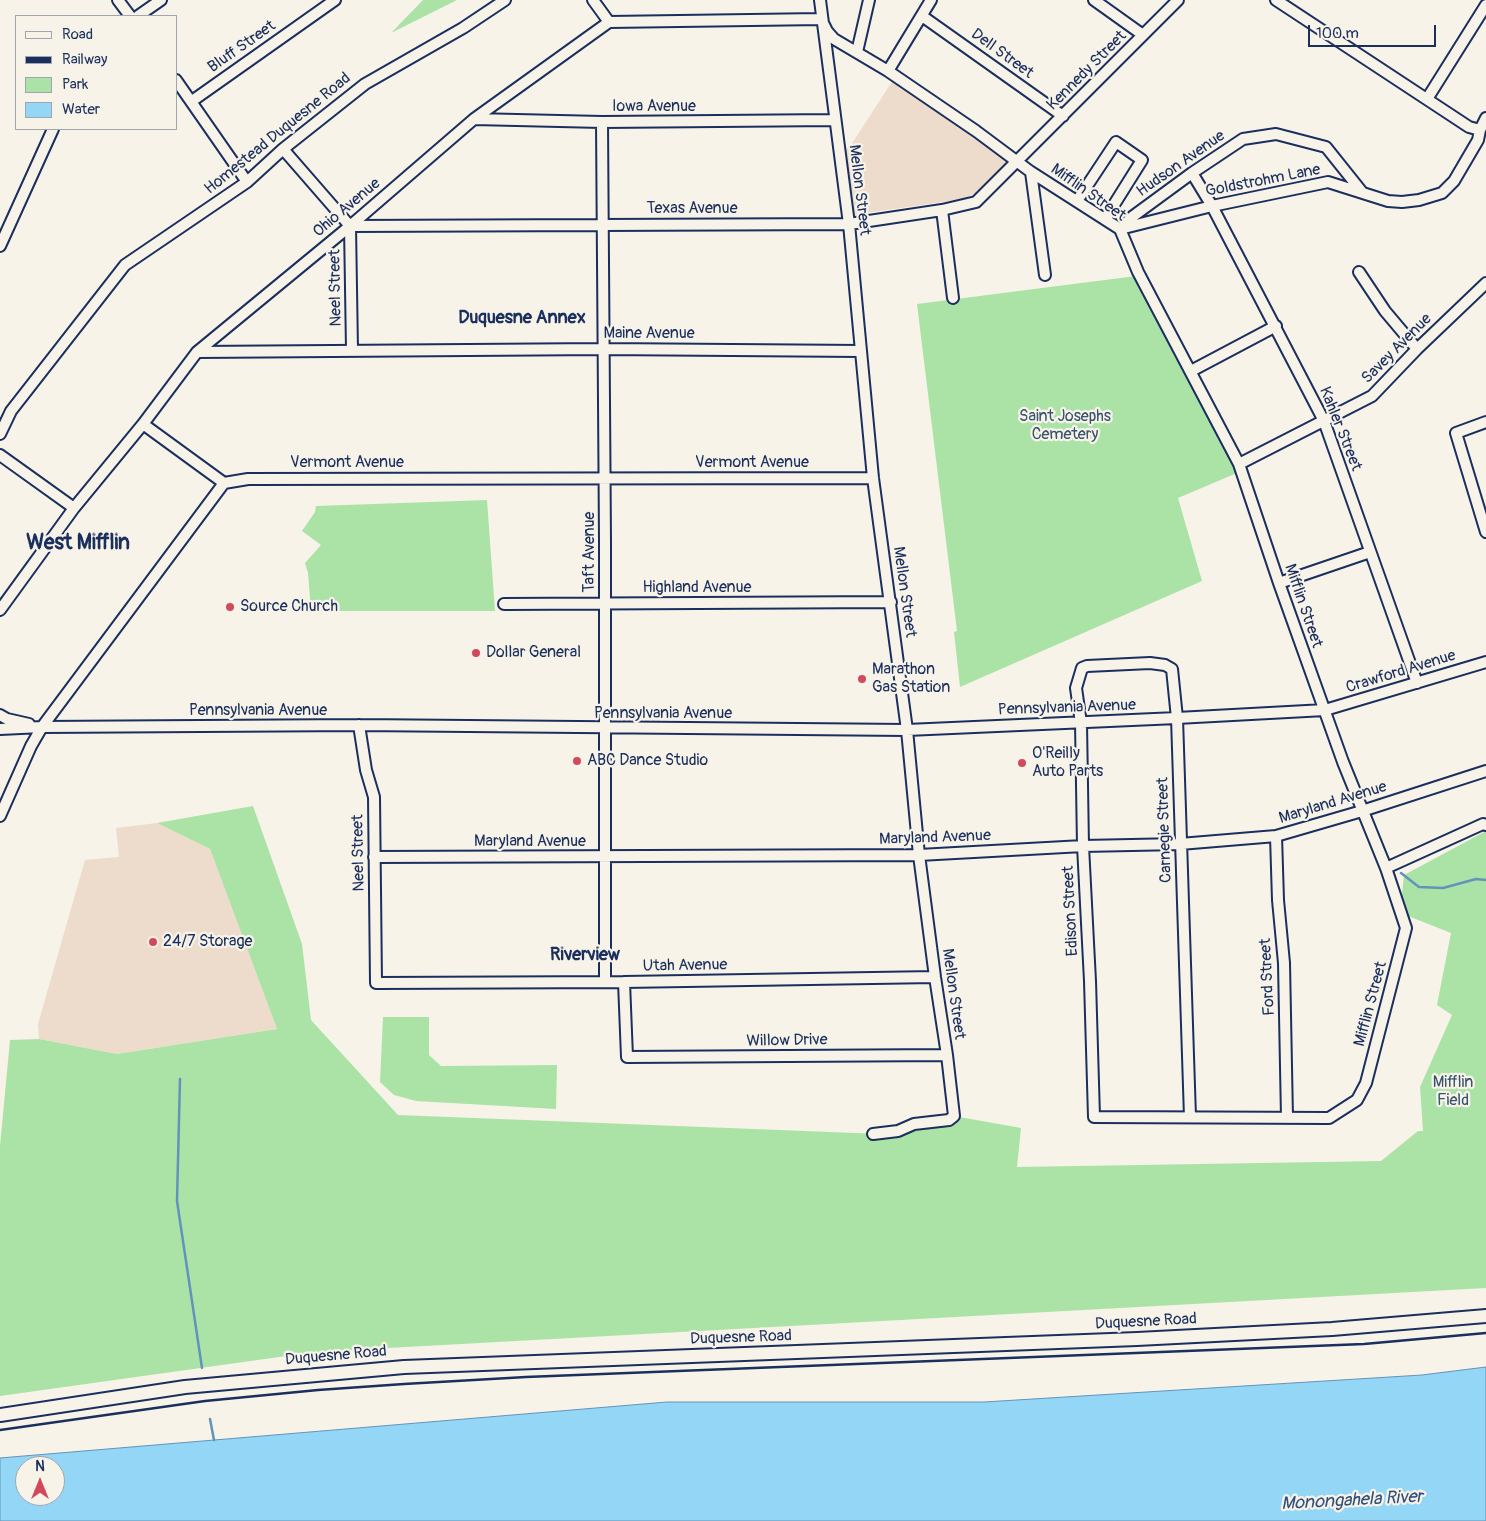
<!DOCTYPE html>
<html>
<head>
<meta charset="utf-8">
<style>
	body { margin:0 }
	#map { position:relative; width:1486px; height:1521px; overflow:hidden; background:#f7f3e8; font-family:Pangolin,sans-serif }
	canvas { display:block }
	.legend { position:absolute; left:15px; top:15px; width:162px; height:115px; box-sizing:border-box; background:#f7f3e8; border:1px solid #9fa5b1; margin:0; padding:6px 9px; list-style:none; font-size:15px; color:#1b2f5e }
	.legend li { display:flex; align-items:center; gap:10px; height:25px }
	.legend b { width:25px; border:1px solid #9fa5b1 }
	.north { position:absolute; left:15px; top:1456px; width:50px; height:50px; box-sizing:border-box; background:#f7f3e8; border:1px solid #9fa5b1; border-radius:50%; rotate:0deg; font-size:14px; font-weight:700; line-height:20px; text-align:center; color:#1b2f5e }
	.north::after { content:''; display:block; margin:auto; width:18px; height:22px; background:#d1495b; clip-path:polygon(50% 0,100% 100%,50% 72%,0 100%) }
	.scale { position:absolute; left:1308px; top:25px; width:128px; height:22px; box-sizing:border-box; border:2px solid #1b2f5e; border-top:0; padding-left:6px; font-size:15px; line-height:18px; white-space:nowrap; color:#1b2f5e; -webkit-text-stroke:4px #f7f3e8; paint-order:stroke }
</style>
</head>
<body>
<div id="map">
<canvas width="1486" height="1521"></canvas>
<ul class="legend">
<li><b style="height:6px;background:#f7f3e8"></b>Road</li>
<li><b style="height:6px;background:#1b2f5e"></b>Railway</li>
<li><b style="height:14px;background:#abe3a7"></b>Park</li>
<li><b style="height:14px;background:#94d6f6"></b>Water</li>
</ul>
<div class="north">N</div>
<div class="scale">100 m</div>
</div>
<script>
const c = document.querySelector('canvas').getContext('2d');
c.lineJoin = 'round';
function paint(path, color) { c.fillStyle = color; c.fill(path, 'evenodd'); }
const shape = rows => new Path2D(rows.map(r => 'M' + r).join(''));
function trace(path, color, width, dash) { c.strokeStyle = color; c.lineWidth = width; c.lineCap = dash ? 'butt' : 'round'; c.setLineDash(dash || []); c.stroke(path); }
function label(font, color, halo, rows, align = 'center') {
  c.font = font + ' Pangolin,sans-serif'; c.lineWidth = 4.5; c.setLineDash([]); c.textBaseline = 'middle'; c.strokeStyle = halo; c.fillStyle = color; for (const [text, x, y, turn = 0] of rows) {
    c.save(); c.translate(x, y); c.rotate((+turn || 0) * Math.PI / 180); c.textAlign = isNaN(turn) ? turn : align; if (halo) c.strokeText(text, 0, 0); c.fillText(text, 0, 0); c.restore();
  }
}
paint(shape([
	[893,80,1010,159,989,181,975,193,964,199,852,215,845,150,851,145],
	[157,823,210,849,277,1029,117,1054,39,1039,38,1024,85,860,119,857,116,828]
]), '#eddccb');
paint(shape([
	[423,0,457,0,391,33],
	[1136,276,1237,473,1178,498,1202,581,960,687,954,632,957,631,917,304],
	[487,500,495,611,311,611,308,573,305,563,321,545,302,531,315,512,316,506],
	[253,806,302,944,311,1020,398,1115,881,1134,954,1116,1021,1128,1017,1167,1381,1161,1418,1131,1423,1131,1420,1087,1452,1015,1437,1005,1451,933,1408,916,1401,903,1404,875,1486,831,1486,1288,315,1352,0,1396,0,1146,10,1040,39,1039,117,1054,277,1029,210,849,157,823],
	[383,1017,429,1017,429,1055,441,1066,557,1065,556,1109,416,1101,394,1095,380,1082]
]), '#abe3a7');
const water = shape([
	[1486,1367,1486,1521,0,1521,0,1458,667,1402,984,1402,1422,1375,1486,1367],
	[25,1466,55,1466,55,1496,25,1496,25,1466]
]);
paint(water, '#94d6f6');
trace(water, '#6493b9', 1);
trace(shape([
	[1401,873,1419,887,1443,888,1476,879,1486,880],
	[180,1079,177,1201,202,1368],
	[210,1419,214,1440]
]), '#6493b9', 2.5);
const minor = shape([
	[118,0,130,16],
	[593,0,609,22],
	[820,0,849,224,873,478,907,730,919,855,935,977,947,1055,954,1116,949,1120,914,1124,898,1131,873,1134],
	[1094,0,1143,35],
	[1276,0,1469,127,1480,130],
	[138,16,161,0],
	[922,16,1063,116],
	[821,19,827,31,834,39,888,71,976,131,1031,172,1120,229,1138,272,1239,464,1279,583,1343,762,1386,868,1406,928,1366,1083,1357,1100,1329,1118,1094,1117,1090,981,1083,846,1081,723,1076,688,1082,668,1087,666,1150,663,1165,665,1172,669,1177,718,1190,1117],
	[857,52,869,0],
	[888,71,931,0],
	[176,80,247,182],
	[1427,99,1486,5],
	[192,101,335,0],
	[474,119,602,122,834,120],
	[602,122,605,541,605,982],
	[283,149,350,226],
	[1031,172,1045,275],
	[1192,173,1212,206,1324,421,1417,683],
	[1077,201,1116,142,1142,160,1105,219],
	[942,210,953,298],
	[350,226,849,224,942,210,976,202,1178,0],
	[350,226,352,350],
	[1121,228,1132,217,1192,173,1243,139,1276,134,1326,147,1362,192],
	[1120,229,1212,206,1328,182,1388,201,1402,202,1419,200,1442,193,1454,181,1478,140,1480,130,1486,118],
	[0,246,53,129],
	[1359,272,1385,311,1417,349],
	[197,352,603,349,861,351],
	[1191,371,1276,326],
	[1486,422,1456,433,1486,532],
	[143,424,224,483],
	[0,434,11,411,125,265,247,182,283,149,365,84,463,28,505,0],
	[0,455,74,508],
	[1239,464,1372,396,1417,349,1486,283],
	[1279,583,1370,552],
	[504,604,891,602],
	[0,610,74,508,143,424,197,352,350,226,474,119,609,22,821,19],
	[0,715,7,719,29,724],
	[359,725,366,770,374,797,376,983,624,982,935,977],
	[0,729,42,727,359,725,907,730,1177,718,1325,710,1486,662],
	[0,816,31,746,42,727,224,483,248,479,873,478],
	[1276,836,1278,900,1284,963,1287,1118],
	[374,857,919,855,1083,846,1180,844,1276,836,1362,811,1486,771],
	[1386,868,1483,824,1486,825],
	[624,982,627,1057,947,1055]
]);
const major = shape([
	[0,1415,185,1387,404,1367,1137,1339,1332,1329,1486,1316]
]);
trace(minor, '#1b2f5e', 14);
trace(major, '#1b2f5e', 16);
trace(minor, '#f7f3e8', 10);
trace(major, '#f7f3e8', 12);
trace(shape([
	[0,1430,205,1401,318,1390,404,1384,526,1377,1237,1349,1364,1344,1486,1333]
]), '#1b2f5e', 2.5);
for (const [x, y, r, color] of [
	[230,607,5,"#d1495b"],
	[476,653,5,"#d1495b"],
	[862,679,5,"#d1495b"],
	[577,761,5,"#d1495b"],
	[1022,763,5,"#d1495b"],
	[153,942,5,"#d1495b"]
]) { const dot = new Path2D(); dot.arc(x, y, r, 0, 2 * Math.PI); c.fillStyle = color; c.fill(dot); trace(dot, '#f7f3e8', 2); }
label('16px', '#1b2f5e', '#f7f3e8', [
	["Bluff Street",242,47,-35],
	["Dell Street",1002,54,36],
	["Kennedy Street",1087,71,-45],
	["Iowa Avenue",654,107],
	["Homestead Duquesne Road",278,134,-39],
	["Hudson Avenue",1181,164,-35],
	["Goldstrohm Lane",1263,181,-11],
	["Mellon Street",859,190,83],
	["Mifflin Street",1088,193,35],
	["Ohio Avenue",347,208,-40],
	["Texas Avenue",692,209],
	["Neel Street",336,288,-91],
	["Maine Avenue",649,334],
	["Savey Avenue",1397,349,-45],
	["Kahler Street",1340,429,68],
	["Vermont Avenue",347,463],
	["Vermont Avenue",752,463],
	["Taft Avenue",590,552,-90],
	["Highland Avenue",697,588],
	["Mellon Street",904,592,82],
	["Mifflin Street",1303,606,71],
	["Crawford Avenue",1401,672,-17],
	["Pennsylvania Avenue",1067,708,-2],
	["Pennsylvania Avenue",258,711],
	["Pennsylvania Avenue",663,714],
	["Maryland Avenue",1333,803,-17],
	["Carnegie Street",1165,830,-92],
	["Maryland Avenue",935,838,-2],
	["Maryland Avenue",530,842],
	["Neel Street",359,853,-91],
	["Edison Street",1071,911,-93],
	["Utah Avenue",685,966,-1],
	["Ford Street",1268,977,-93],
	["Mellon Street",953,994,82],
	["Mifflin Street",1371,1004,-75],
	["Willow Drive",787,1041,-1],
	["Duquesne Road",1146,1322,-3],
	["Duquesne Road",741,1338,-2],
	["Duquesne Road",336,1356,-5]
]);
label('16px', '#38536d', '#f7f3e8', [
	["Saint Josephs",1065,417],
	["Cemetery",1065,435],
	["Mifflin",1453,1083],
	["Field",1453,1101]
]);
label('16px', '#1b2f5e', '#f7f3e8', [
	["Source Church",240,607],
	["Dollar General",486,653],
	["Marathon",872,670],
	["Gas Station",872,688],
	["O'Reilly",1032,754],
	["Auto Parts",1032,772],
	["ABC Dance Studio",587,761],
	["24/7 Storage",163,942]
], 'left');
label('bold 18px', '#1b2f5e', '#f7f3e8', [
	["Duquesne Annex",522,318],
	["Riverview",585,955]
]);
label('italic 18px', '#33507c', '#f7f3e8', [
	["Monongahela River",1352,1501,-3]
]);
label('bold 21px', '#1b2f5e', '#f7f3e8', [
	["West Mifflin",78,544]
]);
</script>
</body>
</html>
